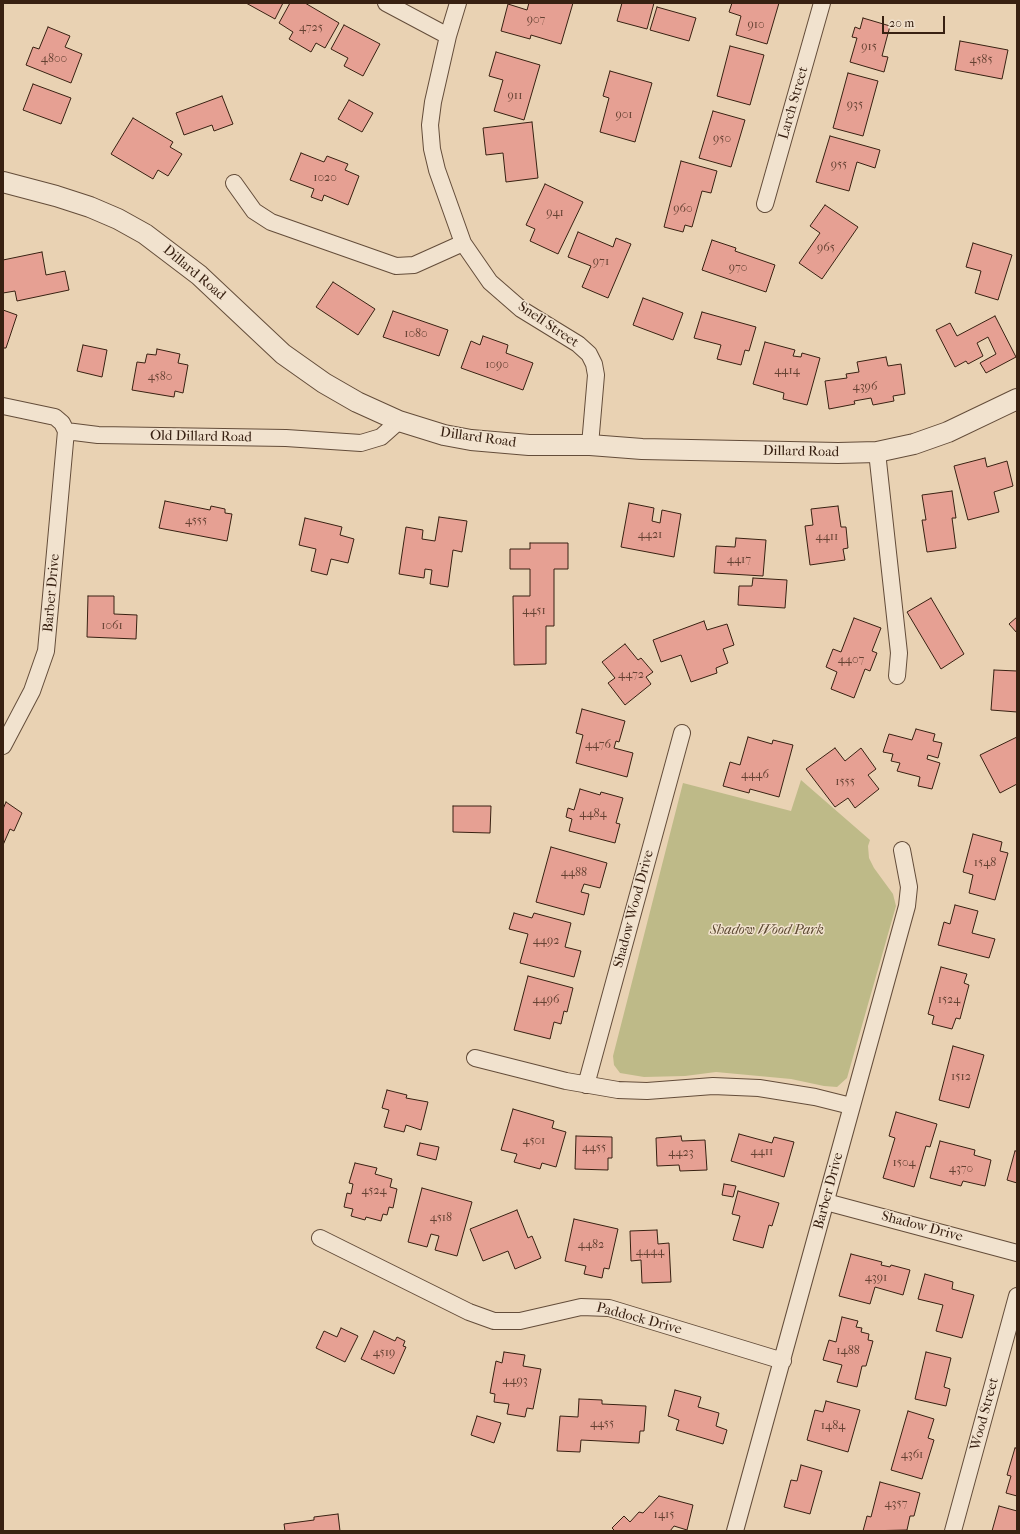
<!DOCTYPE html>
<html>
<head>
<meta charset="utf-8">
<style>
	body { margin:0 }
	#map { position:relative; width:1020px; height:1534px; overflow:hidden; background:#e9d2b3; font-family:"IM FELL French Canon",serif }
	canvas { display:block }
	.frame { position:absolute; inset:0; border:4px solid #382112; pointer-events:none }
	.scale { position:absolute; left:882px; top:16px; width:63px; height:18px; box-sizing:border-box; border:2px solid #382112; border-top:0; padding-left:5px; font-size:12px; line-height:14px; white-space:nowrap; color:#382112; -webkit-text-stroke:3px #f1e2ce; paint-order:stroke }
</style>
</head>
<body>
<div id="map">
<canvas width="1020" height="1534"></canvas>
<div class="frame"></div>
<div class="scale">20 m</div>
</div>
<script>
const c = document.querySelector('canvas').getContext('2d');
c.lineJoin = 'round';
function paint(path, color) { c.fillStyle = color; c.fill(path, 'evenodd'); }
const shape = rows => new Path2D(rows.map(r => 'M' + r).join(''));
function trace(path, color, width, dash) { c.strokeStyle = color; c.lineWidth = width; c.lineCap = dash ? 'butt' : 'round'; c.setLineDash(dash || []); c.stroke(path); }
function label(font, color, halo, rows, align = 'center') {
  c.font = font + ' "IM FELL French Canon",serif'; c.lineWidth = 3; c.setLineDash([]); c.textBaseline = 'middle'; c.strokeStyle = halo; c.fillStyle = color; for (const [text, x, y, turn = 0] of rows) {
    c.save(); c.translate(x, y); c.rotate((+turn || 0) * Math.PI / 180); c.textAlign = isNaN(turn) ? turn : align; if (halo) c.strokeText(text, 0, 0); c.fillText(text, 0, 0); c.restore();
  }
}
paint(shape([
	[801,780,870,840,868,846,869,858,874,868,893,894,896,906,847,1078,837,1087,824,1086,791,1079,716,1072,685,1076,644,1077,620,1073,614,1065,613,1056,683,783,791,811]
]), '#beba88');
const building = shape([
	[246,3,283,3,275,19,246,3],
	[290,3,305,3,339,23,325,48,316,43,311,52,289,39,293,32,279,23,290,3],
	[529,3,573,3,561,44,531,35,530,39,501,31,508,4,527,10,529,3],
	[622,3,654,3,647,29,617,21,622,3],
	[732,3,779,3,767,44,736,35,741,16,729,12,732,3],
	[657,7,696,18,689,41,650,30,657,7],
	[863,18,890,26,882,56,888,57,884,72,850,62,857,38,852,37,855,27,860,29,863,18],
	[344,25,380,44,363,76,344,66,348,58,331,49,344,25],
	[48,27,70,36,65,47,82,54,71,83,26,65,33,47,39,49,48,27],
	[960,41,1008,50,1002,79,955,70,960,41],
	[730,46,764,55,750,105,717,96,730,46],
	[496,52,540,65,524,120,494,111,503,80,489,76,496,52],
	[610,71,652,83,635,142,600,132,609,98,603,96,610,71],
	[848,73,878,81,863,136,833,128,848,73],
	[33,84,71,98,61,124,23,110,33,84],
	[222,96,233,124,214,131,212,125,184,135,176,113,222,96],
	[349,100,373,113,362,132,338,119,349,100],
	[713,111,745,120,731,167,699,158,713,111],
	[133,118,173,142,170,147,182,154,168,176,158,170,153,179,111,154,133,118],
	[532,122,538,178,506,182,503,153,486,155,483,128,532,122],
	[830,136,880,150,875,168,857,162,849,191,816,182,830,136],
	[301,153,324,162,327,156,348,164,345,170,359,176,348,205,324,195,322,201,311,197,314,189,290,180,301,153],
	[681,161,717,171,711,193,702,191,692,227,685,225,683,232,664,227,681,161],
	[545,184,583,202,558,254,530,241,535,229,526,225,545,184],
	[825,205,858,227,822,279,799,263,820,233,810,226,825,205],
	[578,232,613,247,616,238,631,244,608,298,582,287,591,266,568,257,578,232],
	[712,240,736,248,735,251,775,265,766,292,702,270,712,240],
	[973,243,1012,255,998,300,975,293,981,271,966,267,973,243],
	[42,252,46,275,65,271,69,290,17,301,15,291,3,293,3,260,42,252],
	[333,282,375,309,358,335,316,307,333,282],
	[643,298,683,313,673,340,633,325,643,298],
	[3,310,17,315,6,348,3,348,3,310],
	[393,311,448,330,439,356,383,337,393,311],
	[702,312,756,327,749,351,745,350,741,365,717,359,721,345,694,338,702,312],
	[995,316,1016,357,986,373,980,363,996,354,988,337,977,343,983,356,968,364,966,361,955,367,936,330,950,323,957,336,995,316],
	[483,336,508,345,506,353,533,363,523,390,461,368,471,341,480,345,483,336],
	[765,342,795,350,793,356,801,357,802,353,820,358,807,405,783,399,784,393,753,384,765,342],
	[83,345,107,350,102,377,77,371,83,345],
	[157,349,180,354,178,363,188,365,183,393,175,391,174,397,132,390,137,362,145,363,147,354,156,355,157,349],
	[886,357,888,366,901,364,905,394,893,396,894,401,873,405,871,398,854,401,855,404,829,409,825,381,847,378,846,374,859,372,857,362,886,357],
	[985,458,987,467,1007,461,1013,486,994,492,999,512,968,520,954,466,985,458],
	[952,491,956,518,952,518,956,548,927,552,922,520,926,520,922,495,952,491],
	[165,501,210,510,211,506,225,509,225,513,232,514,227,541,159,528,165,501],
	[629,503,654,508,652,521,660,523,662,510,681,514,674,557,621,547,629,503],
	[838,506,841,527,846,527,848,548,843,549,845,560,810,565,805,526,813,525,811,509,838,506],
	[439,517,467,521,462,552,453,550,448,587,430,584,432,570,425,569,424,578,399,574,406,527,423,530,422,539,435,541,439,517],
	[305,518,342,527,340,535,354,539,348,563,331,559,327,575,311,571,316,549,299,545,305,518],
	[736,538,766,540,763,576,714,573,716,546,735,547,736,538],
	[530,543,568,543,568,569,554,569,554,626,546,626,546,664,514,665,513,596,530,596,530,569,510,569,510,549,530,549,530,543],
	[753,578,787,580,785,608,738,605,739,586,752,586,753,578],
	[88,596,114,596,114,614,137,615,136,639,87,637,88,596],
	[931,598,964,654,941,669,907,612,931,598],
	[1017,617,1017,633,1009,624,1017,617],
	[854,618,881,628,872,651,877,653,870,671,865,669,854,698,831,689,837,672,826,667,833,649,841,652,854,618],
	[704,621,707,630,727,624,734,645,723,649,728,663,716,668,717,673,691,682,681,655,661,662,653,640,704,621],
	[625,644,638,660,641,658,653,672,646,677,651,684,625,705,608,683,615,678,602,662,625,644],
	[994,670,1017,671,1017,712,991,710,994,670],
	[582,709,625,721,619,742,616,741,614,748,633,753,627,777,576,763,583,735,576,733,582,709],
	[916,729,935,734,933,741,942,743,938,758,928,755,927,759,940,763,932,789,918,786,920,777,897,771,900,763,891,761,893,754,883,752,889,734,912,740,916,729],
	[748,737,772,744,773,740,793,745,779,797,750,789,749,793,723,786,730,762,740,765,748,737],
	[1017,737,1017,784,1000,793,980,755,1017,737],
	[835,748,845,761,861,748,876,769,868,775,879,789,855,808,848,798,835,807,806,769,835,748],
	[580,789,600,795,601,792,623,798,616,823,620,824,615,843,569,831,572,819,566,817,568,808,574,810,580,789],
	[6,802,22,813,14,831,10,829,3,845,3,809,6,802],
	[453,806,491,806,490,833,453,832,453,806],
	[973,834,1002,842,1000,851,1008,853,995,900,969,893,973,875,963,872,973,834],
	[551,847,607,863,600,888,584,884,581,892,589,894,584,915,536,902,551,847],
	[955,905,978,911,972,933,995,939,989,958,938,945,944,922,950,924,955,905],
	[514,913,532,918,534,913,571,923,565,947,581,951,574,977,520,963,528,934,509,929,514,913],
	[941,967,967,974,964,983,969,985,960,1019,956,1018,952,1029,932,1024,934,1016,928,1014,941,967],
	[528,976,573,988,567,1012,564,1011,561,1024,554,1022,550,1039,514,1030,528,976],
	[953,1046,984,1055,969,1108,939,1100,953,1046],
	[387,1090,407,1095,406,1098,428,1102,421,1130,406,1125,404,1132,384,1127,389,1110,382,1108,387,1090],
	[513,1109,554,1121,552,1128,566,1132,556,1167,542,1163,540,1169,514,1162,517,1154,501,1150,513,1109],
	[896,1112,937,1124,930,1147,926,1146,914,1187,883,1178,895,1138,889,1136,896,1112],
	[739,1134,772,1143,774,1137,794,1142,784,1177,731,1161,739,1134],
	[576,1136,612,1137,612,1158,608,1158,608,1170,575,1169,576,1136],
	[681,1136,682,1141,705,1140,707,1170,680,1171,679,1165,657,1166,656,1138,681,1136],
	[940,1141,975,1150,974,1155,991,1160,985,1186,963,1181,961,1186,930,1178,940,1141],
	[420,1143,439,1147,436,1160,417,1155,420,1143],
	[1015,1151,1017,1151,1017,1183,1007,1180,1015,1151],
	[355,1163,377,1168,375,1174,392,1179,390,1187,397,1189,393,1208,389,1207,387,1215,383,1214,381,1221,366,1217,365,1220,351,1216,353,1209,344,1207,347,1193,351,1194,353,1184,349,1183,355,1163],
	[724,1184,736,1186,733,1197,722,1195,724,1184],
	[422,1188,472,1202,457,1256,435,1250,439,1236,431,1234,427,1247,408,1242,422,1188],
	[738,1191,779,1203,772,1226,769,1225,763,1248,733,1240,740,1216,732,1214,738,1191],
	[517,1210,528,1238,532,1236,541,1258,515,1269,508,1251,483,1261,470,1229,517,1210],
	[574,1219,618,1229,609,1269,604,1268,602,1278,584,1274,586,1266,565,1261,574,1219],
	[657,1230,658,1244,669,1243,671,1282,642,1283,641,1260,631,1261,630,1231,657,1230],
	[851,1254,882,1262,881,1265,890,1267,891,1265,910,1270,903,1295,875,1287,870,1304,839,1296,851,1254],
	[925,1274,953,1282,952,1289,974,1295,962,1338,936,1331,943,1305,918,1299,925,1274],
	[842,1317,858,1321,856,1327,862,1328,861,1332,869,1334,868,1340,873,1341,866,1366,862,1366,857,1387,837,1382,842,1365,823,1360,829,1340,836,1342,842,1317],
	[341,1328,358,1336,345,1362,316,1348,324,1331,337,1337,341,1328],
	[374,1331,395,1341,397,1337,405,1341,403,1346,406,1347,394,1374,361,1359,374,1331],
	[504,1352,525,1355,523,1366,541,1369,533,1409,527,1408,525,1417,507,1414,509,1404,494,1402,495,1394,490,1393,496,1361,502,1363,504,1352],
	[926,1352,951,1358,944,1387,950,1389,946,1406,915,1399,926,1352],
	[675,1390,701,1397,698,1407,719,1413,716,1426,727,1430,723,1444,676,1430,679,1420,668,1416,675,1390],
	[579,1399,602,1400,602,1404,646,1406,644,1431,640,1431,639,1443,581,1440,580,1452,557,1451,560,1416,578,1417,579,1399],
	[826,1401,860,1410,848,1452,807,1440,815,1410,823,1412,826,1401],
	[908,1411,934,1419,928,1438,934,1440,922,1479,891,1470,908,1411],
	[477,1416,501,1423,494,1443,471,1435,477,1416],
	[1015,1448,1017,1448,1017,1496,1006,1493,1011,1476,1007,1475,1015,1448],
	[801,1465,822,1471,810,1514,784,1507,791,1480,797,1481,801,1465],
	[880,1482,920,1493,914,1516,910,1516,907,1530,863,1531,867,1516,871,1517,880,1482],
	[659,1496,693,1505,687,1530,674,1526,670,1531,615,1531,612,1528,624,1516,630,1522,639,1512,643,1513,659,1496],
	[999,1506,1017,1511,1017,1531,992,1531,999,1506],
	[338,1514,340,1531,285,1531,284,1524,314,1520,314,1517,338,1514]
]);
paint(building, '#e6a093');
trace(building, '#382112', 1);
const minor = shape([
	[386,3,448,36],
	[458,3,448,36,433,102,430,125,432,149,437,170,463,243,490,282,521,309,578,344,589,354,594,364,596,375,590,445],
	[234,183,254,211,271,222,396,266,414,265,463,243],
	[765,204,822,3],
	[3,406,55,417,62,423,66,431,98,435,286,438,361,443,381,437,399,421],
	[877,452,899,653,897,676],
	[3,746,32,691,46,651,66,431],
	[475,1058,566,1081,618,1090,647,1091,713,1086,759,1088,815,1097,851,1106],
	[586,1085,682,733],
	[826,1202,1017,1253],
	[320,1238,469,1312,494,1321,520,1321,581,1307,609,1308,783,1361],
	[735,1531,907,906,909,887,902,850],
	[953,1531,1017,1296]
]);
const tertiary = shape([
	[3,182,56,196,90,207,118,219,145,234,199,275,283,354,324,383,357,402,399,421,444,435,471,440,529,445,590,445,642,449,838,453,877,452,914,444,948,432,1017,399]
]);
trace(minor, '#644d3a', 18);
trace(tertiary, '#644d3a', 22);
trace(minor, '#f1e2ce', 16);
trace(tertiary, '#f1e2ce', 20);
label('12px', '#644132', null, [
	["907",536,20],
	["910",756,25],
	["4725",311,28],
	["915",869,47],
	["4800",54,59],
	["4585",981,60],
	["911",515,96],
	["935",855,105],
	["901",624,115],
	["950",722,139],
	["955",839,165],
	["1020",325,178],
	["960",683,209],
	["941",555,213],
	["965",826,248],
	["971",601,262],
	["970",738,268],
	["1080",416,334],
	["1090",497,365],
	["4414",787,371],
	["4580",160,377],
	["4396",865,387],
	["4555",196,521],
	["4421",650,535],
	["4411",827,537],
	["4417",739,560],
	["4451",534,611],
	["1061",112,626],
	["4407",851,660],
	["4472",631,675],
	["4476",598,745],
	["4446",755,775],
	["1555",845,782],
	["4484",593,814],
	["1548",985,863],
	["4488",574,873],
	["4492",546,941],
	["4496",546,1000],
	["1524",949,1000],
	["1512",961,1077],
	["4501",534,1141],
	["4455",594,1148],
	["4411",762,1152],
	["4423",681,1153],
	["1504",904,1163],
	["4370",961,1169],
	["4524",374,1191],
	["4518",441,1218],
	["4482",591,1245],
	["4444",650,1252],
	["4391",876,1278],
	["1488",848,1351],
	["4519",384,1353],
	["4493",515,1381],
	["4455",602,1424],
	["1484",833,1426],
	["4361",912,1455],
	["4357",896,1504],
	["1415",664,1515]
]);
label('14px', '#382112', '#f1e2ce', [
	["Larch Street",794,103,-74],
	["Dillard Road",194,273,40],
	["Snell Street",548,325,34],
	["Old Dillard Road",201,437,1],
	["Dillard Road",478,438,8],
	["Dillard Road",801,452,1],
	["Barber Drive",52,593,-85],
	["Shadow Wood Drive",634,909,-75],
	["Barber Drive",829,1191,-75],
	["Shadow Drive",922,1227,15],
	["Paddock Drive",639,1319,15],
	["Wood Street",985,1414,-75]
]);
label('italic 14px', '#5a4730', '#f1e2ce', [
	["Shadow Wood Park",767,931]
]);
</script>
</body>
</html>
